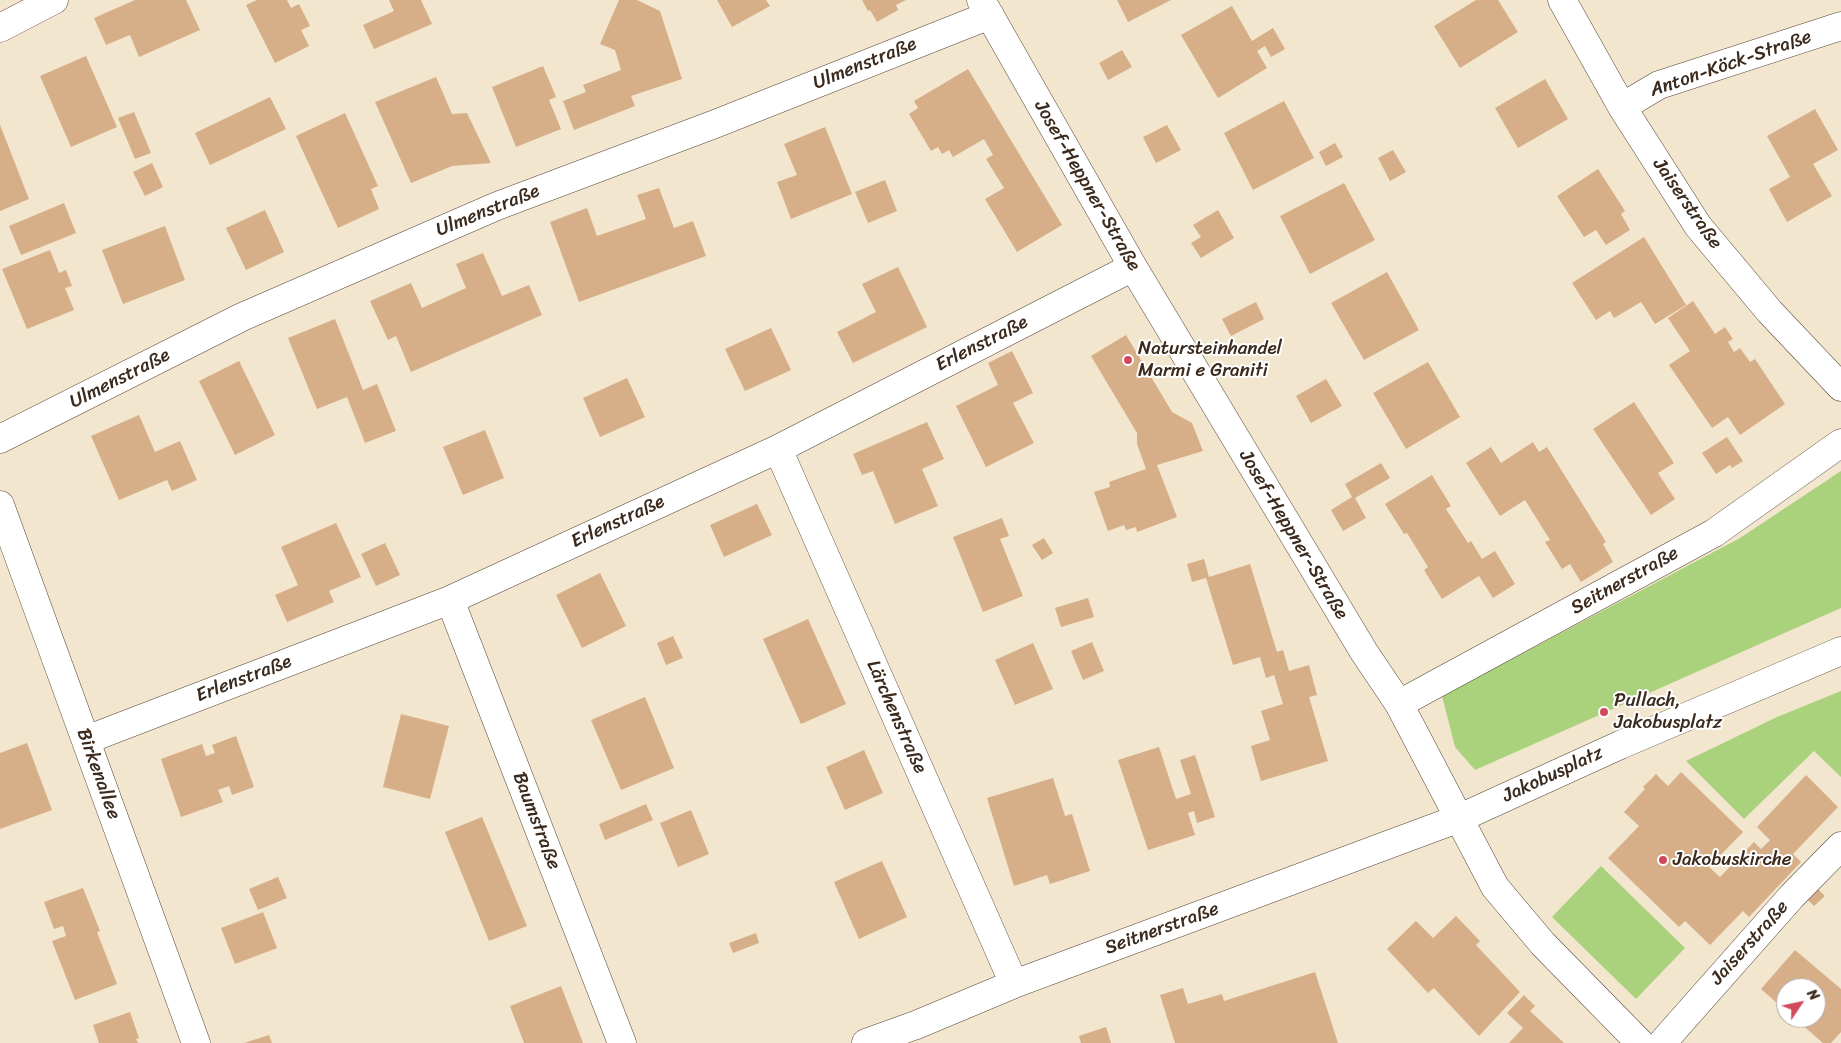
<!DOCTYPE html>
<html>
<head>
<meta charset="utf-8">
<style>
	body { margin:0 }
	#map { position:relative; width:1841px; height:1043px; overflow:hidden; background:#f2e6ce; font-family:Sriracha,sans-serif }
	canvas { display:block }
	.north { position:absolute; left:1776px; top:978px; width:50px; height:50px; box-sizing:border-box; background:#fff; border:1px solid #b1aaa5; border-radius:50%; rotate:56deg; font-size:14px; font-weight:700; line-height:20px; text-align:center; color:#3b2a1e }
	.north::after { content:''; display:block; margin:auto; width:18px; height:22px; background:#d1495b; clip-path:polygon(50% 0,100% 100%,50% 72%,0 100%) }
</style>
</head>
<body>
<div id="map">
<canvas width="1841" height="1043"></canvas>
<div class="north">N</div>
</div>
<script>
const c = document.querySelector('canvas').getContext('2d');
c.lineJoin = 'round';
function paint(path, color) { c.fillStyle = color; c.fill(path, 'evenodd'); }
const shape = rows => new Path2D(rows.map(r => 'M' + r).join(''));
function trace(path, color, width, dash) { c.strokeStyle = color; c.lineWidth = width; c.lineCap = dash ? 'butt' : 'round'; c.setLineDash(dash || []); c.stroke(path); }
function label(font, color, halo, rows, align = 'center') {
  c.font = font + ' Sriracha,sans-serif'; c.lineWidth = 4; c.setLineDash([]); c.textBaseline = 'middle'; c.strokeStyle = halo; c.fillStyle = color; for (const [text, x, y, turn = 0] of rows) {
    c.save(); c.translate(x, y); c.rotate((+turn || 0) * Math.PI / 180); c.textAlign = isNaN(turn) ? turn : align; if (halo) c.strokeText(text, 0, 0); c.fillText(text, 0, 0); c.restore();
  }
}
paint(shape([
	[1841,471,1841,608,1475,770,1455,747,1442,696,1740,538],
	[1841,691,1841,777,1814,751,1744,819,1686,761,1777,717],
	[1601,866,1685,948,1636,999,1552,917]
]), '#aad27d');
paint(shape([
	[135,0,186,0,200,30,139,57,130,35,106,45,94,18],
	[257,0,287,0,291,8,299,4,310,26,301,30,309,46,275,63,246,5],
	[389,0,421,0,432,24,374,49,363,25,394,11],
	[619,0,637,0,660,11,682,79,631,96,635,106,574,130,563,101,586,92,583,85,621,70,615,50,600,44],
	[717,0,766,0,770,6,732,27],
	[862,0,906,0,896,5,898,10,877,22,870,10,868,11],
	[1117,0,1171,0,1128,22],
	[1476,0,1498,0,1518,32,1460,68,1434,26],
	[1232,6,1252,41,1273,28,1285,49,1271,57,1265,46,1257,51,1267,68,1218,98,1181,35],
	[1122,50,1132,67,1108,80,1099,63],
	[86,56,117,127,71,147,40,76],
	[543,66,556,97,549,100,561,129,516,147,492,87],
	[968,69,1062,225,1017,252,985,199,1004,188,986,159,993,155,984,139,953,157,949,150,942,154,938,147,931,151,909,114,918,108,914,101],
	[436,77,452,114,467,113,491,163,452,166,411,183,375,102],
	[1545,79,1568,119,1518,148,1495,108],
	[270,97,286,129,210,165,195,133],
	[1284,101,1314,158,1253,190,1224,133],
	[1815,109,1838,150,1813,164,1832,196,1787,222,1769,189,1790,177,1767,136],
	[134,112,151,153,135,159,118,118],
	[345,113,378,186,371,189,379,209,338,228,296,136],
	[0,125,29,199,0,211],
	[1167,125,1181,150,1156,163,1143,137],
	[825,127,852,194,791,219,777,182,797,175,784,144],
	[1335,143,1343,157,1326,166,1319,152],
	[1393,150,1406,172,1390,181,1378,158],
	[152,163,163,187,145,196,133,172],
	[1598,169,1625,211,1621,214,1630,230,1606,245,1596,230,1584,237,1557,196],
	[885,180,897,211,868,223,855,192],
	[1344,183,1375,240,1310,274,1280,216],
	[659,188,674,228,693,221,706,256,579,302,550,222,587,208,597,236,646,219,637,195],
	[64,203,76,233,21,255,9,226],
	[265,210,284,252,246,270,226,228],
	[1218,210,1234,238,1201,258,1191,243,1201,237,1193,225],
	[165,226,185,280,123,304,102,250],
	[1644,237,1686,305,1655,324,1641,302,1614,318,1610,311,1596,320,1572,283],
	[50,250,59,273,66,270,72,286,65,288,74,310,27,329,2,269],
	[483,253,502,296,529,285,542,315,411,372,396,336,388,340,370,301,411,283,422,308,466,288,456,264],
	[898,267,927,327,853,363,837,332,876,312,862,284],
	[1387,272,1419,330,1364,360,1331,303],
	[1693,301,1715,334,1725,327,1733,339,1728,342,1734,352,1740,348,1750,362,1755,359,1785,404,1740,435,1728,417,1712,428,1669,365,1690,351,1668,318],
	[1256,302,1264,319,1231,336,1222,319],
	[335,319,363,390,377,384,396,431,365,443,347,397,317,409,288,338],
	[771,328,791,370,745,391,725,349],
	[1126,335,1172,412,1192,423,1203,451,1157,465,1177,517,1137,532,1136,527,1126,530,1124,525,1108,531,1094,492,1110,487,1109,482,1146,469,1137,444,1137,433,1091,356],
	[1012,351,1033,393,1013,403,1034,443,986,467,956,406,998,385,988,363],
	[239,361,275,435,235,455,199,381],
	[1428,362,1460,417,1406,449,1373,393],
	[627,378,645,417,600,437,583,398],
	[1326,379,1342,406,1311,423,1296,396],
	[1634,402,1674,463,1658,473,1675,499,1651,515,1593,429],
	[139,415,155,452,180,441,197,480,172,491,167,480,119,500,91,436],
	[927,422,944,459,922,469,938,506,895,524,873,471,862,475,853,454],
	[485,430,504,478,463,495,443,447],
	[1727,437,1743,461,1732,468,1730,465,1716,474,1702,453],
	[1533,442,1539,452,1547,447,1606,542,1603,544,1613,562,1581,582,1570,564,1562,569,1545,542,1550,540,1525,500,1500,516,1466,463,1491,447,1501,463],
	[1381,463,1390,478,1355,498,1366,518,1343,531,1331,510,1352,497,1345,484],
	[1432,475,1451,506,1446,509,1468,543,1471,541,1482,559,1495,551,1515,584,1493,598,1479,576,1442,599,1424,570,1428,567,1407,533,1404,534,1385,504],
	[757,504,772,535,724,557,710,525],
	[1002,518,1009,536,1000,539,1023,596,983,612,953,537],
	[336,523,361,577,329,591,334,602,287,622,275,595,298,585,281,547],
	[1044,538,1053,553,1042,560,1032,545],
	[385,543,400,575,376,586,361,554],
	[1204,559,1209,577,1250,564,1277,652,1283,650,1289,671,1309,665,1317,695,1309,697,1328,761,1261,781,1251,746,1270,740,1261,711,1283,704,1274,675,1266,678,1260,657,1233,665,1206,578,1192,582,1187,564],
	[600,573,626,626,582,648,556,595],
	[1088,598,1094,617,1061,627,1055,608],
	[808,619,846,704,801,724,763,639],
	[673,636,683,658,666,665,657,643],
	[1092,642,1104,671,1083,680,1071,651],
	[1033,643,1053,689,1015,705,995,660],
	[645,697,674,768,621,790,591,720],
	[401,714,449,726,430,799,383,787],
	[236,736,254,787,232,795,229,786,218,790,223,802,181,817,161,759,202,744,206,756,215,753,212,745],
	[27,743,52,810,0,829,0,753],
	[1159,747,1176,799,1191,794,1180,760,1195,755,1215,817,1197,823,1194,811,1188,813,1195,835,1148,850,1118,760],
	[864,750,883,793,845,810,826,767],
	[1681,772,1743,832,1709,867,1720,877,1754,842,1761,849,1770,840,1757,827,1806,775,1838,807,1793,854,1801,862,1749,917,1743,911,1710,945,1685,921,1679,927,1608,858,1639,826,1624,812,1645,789,1643,787,1656,774,1668,786],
	[1053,778,1065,816,1072,814,1090,871,1050,884,1047,875,1014,886,987,798],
	[646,804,653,820,605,840,599,824],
	[691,810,709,854,678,867,660,823],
	[482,817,527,926,489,941,445,832],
	[882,861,907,917,859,939,834,882],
	[278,877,287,898,258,910,249,889],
	[83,888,100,931,97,932,117,984,75,1000,52,941,66,936,63,926,54,929,44,902],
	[1818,889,1825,896,1814,906,1808,900],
	[263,912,277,948,235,964,221,928],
	[1456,916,1480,941,1476,945,1520,992,1479,1036,1434,988,1428,993,1387,949,1416,921,1433,938],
	[756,933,759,943,733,953,729,943],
	[1795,950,1841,989,1841,1032,1831,1043,1823,1043,1794,1018,1816,1018,1816,988,1786,988,1786,1011,1761,989],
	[1315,972,1338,1043,1175,1043,1160,995,1183,988,1188,1004,1222,994,1224,1001],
	[561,986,583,1043,524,1043,510,1006],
	[1524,995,1535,1006,1530,1011,1564,1043,1509,1043,1523,1028,1507,1013],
	[130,1012,139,1038,136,1039,138,1043,99,1043,93,1025],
	[1106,1027,1111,1043,1081,1043,1079,1036],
	[269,1035,272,1043,244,1043]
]), '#d6af89');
const street = shape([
	[981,0,1133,267,1364,652,1399,704,1495,887,1543,944,1640,1043],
	[1562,0,1622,107,1698,226,1770,312,1841,387],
	[0,28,54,0],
	[1622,107,1659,85,1841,26],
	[0,439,242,317,497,206,715,124,990,15],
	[778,449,1014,984],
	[0,505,196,1043],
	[450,600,622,1043],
	[1399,704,1714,533,1841,443],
	[86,740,450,600,778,449,1133,267],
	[866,1043,916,1025,1014,984,1460,818,1620,745,1841,651],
	[1662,1043,1792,896,1841,846]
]);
trace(street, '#564638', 29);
trace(street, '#fff', 28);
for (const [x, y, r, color] of [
	[1128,360,5,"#d1495b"],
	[1604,712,5,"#d1495b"],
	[1663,860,5,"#d1495b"]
]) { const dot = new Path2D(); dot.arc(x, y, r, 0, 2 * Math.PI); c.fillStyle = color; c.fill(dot); trace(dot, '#fff', 2); }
label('19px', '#3b2a1e', '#fff', [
	["Ulmenstraße",865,64,-22],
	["Anton-Köck-Straße",1731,64,-19],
	["Josef-Heppner-Straße",1087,186,60],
	["Jaiserstraße",1687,204,55],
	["Ulmenstraße",488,211,-22],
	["Erlenstraße",982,344,-27],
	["Ulmenstraße",120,379,-27],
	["Erlenstraße",618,522,-25],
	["Josef-Heppner-Straße",1293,535,59],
	["Seitnerstraße",1625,581,-29],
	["Erlenstraße",244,679,-21],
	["Lärchenstraße",896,717,66],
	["Birkenallee",98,774,70],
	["Jakobusplatz",1553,775,-25],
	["Baumstraße",536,821,69],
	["Seitnerstraße",1162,929,-20],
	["Jaiserstraße",1750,943,-48]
]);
label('19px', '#3b2a1e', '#fff', [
	["Natursteinhandel",1138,349],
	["Marmi e Graniti",1138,371],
	["Pullach,",1614,701],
	["Jakobusplatz",1614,723],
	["Jakobuskirche",1673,860]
], 'left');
</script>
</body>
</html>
